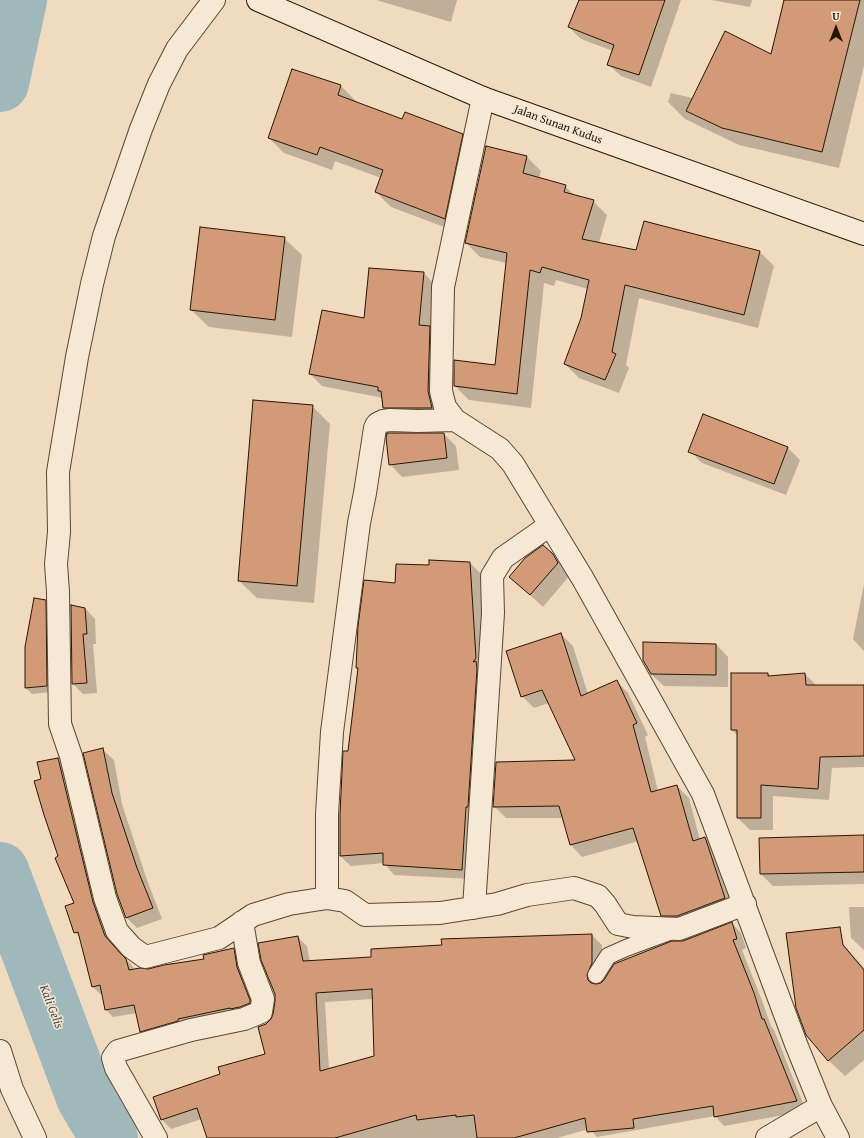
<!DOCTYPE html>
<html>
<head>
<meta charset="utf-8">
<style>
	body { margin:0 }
	#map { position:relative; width:864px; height:1138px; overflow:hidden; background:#f0dbbf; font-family:"Gentium Book Plus",serif }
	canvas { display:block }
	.north { position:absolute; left:816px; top:8px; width:40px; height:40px; -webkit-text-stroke:3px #f5e8d5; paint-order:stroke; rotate:0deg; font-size:11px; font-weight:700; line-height:16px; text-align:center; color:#271604 }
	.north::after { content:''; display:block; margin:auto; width:14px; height:18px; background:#271604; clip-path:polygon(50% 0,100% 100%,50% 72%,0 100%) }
</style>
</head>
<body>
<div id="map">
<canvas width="864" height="1138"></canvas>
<div class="north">U</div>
</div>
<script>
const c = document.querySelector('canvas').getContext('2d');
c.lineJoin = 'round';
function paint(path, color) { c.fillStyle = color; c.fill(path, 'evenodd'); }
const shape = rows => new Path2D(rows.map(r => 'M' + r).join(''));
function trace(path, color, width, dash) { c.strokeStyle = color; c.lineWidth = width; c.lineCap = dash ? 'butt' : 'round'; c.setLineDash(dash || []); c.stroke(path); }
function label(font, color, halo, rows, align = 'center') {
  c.font = font + ' "Gentium Book Plus",serif'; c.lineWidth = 3; c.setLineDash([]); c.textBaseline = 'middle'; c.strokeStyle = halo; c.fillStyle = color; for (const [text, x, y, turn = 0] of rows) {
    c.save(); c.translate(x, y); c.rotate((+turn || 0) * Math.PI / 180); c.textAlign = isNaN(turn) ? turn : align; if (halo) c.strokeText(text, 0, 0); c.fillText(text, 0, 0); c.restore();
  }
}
paint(shape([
	[376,0,457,0,451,22],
	[580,0,681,0,651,87,621,76,608,64,613,51,581,39,569,27],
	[711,0,752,0,750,7],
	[785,0,864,0,864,66,839,168,739,145,685,119,668,102,671,93,757,113],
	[293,70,341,86,356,101,355,103,403,120,462,135,477,150,460,233,391,207,376,192,381,178,335,161,332,170,284,153,269,138],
	[527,157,541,171,539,179,565,186,575,196,593,201,607,215,599,243,637,251,645,222,760,252,774,266,758,328,639,298,626,365,629,368,619,393,579,378,565,364,582,318,588,289,556,280,554,286,544,283,531,408,469,400,455,386,495,366,507,263,480,257,466,243],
	[284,238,302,255,292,337,209,327,191,310],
	[370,269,424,273,436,286,444,420,396,420,384,408,383,398,322,386,310,374,365,320],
	[312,406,330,424,314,603,257,598,239,581],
	[703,416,788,448,800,460,786,495,702,463,690,451],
	[444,434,456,446,459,470,402,477,390,464],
	[552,554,565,567,570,575,543,607,510,577],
	[470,563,480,573,486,668,471,879,394,875,384,863,351,866,340,856,348,752,358,669,357,668,396,584,430,566],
	[864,584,864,651,853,639],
	[45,601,51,607,52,692,32,694,26,688],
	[72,606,85,608,95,619,96,644,93,644,97,693,83,694,73,684],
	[561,634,573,646,588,694,617,681,628,693,648,735,645,737,658,791,677,786,689,798,700,840,705,838,717,850,736,910,674,927,662,915,639,841,582,857,571,845,563,818,506,818,494,806,577,761,549,703,534,708,522,696],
	[716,644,728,657,728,687,664,686,651,674],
	[732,674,768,674,771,677,805,674,817,686,864,686,864,767,832,768,829,800,773,796,773,830,750,830,738,818,738,736,732,730],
	[103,750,114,760,122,804,147,880,162,919,137,928,127,918,118,894],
	[58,759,66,766,100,911,113,944,134,968,134,970,148,970,205,960,233,949,241,956,257,1009,148,1039,141,1031,137,1013,113,1017,106,1010,103,993,100,994,93,987,81,939,75,932,75,904,59,857,43,780],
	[864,836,864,884,773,886,761,874],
	[849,907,864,907,864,950,851,938],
	[732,923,741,933,746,948,742,950,763,1003,771,1026,774,1030,806,1111,724,1126,715,1116,597,1137,589,1129,557,1138,209,1138,202,1119,171,1129,162,1120,222,1075,266,1055,266,1024,272,1020,297,937,307,946,310,962,372,958,443,946,442,940,592,935,602,945,602,973,595,986,601,984,684,942],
	[373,999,375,1057,329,1070,325,1002],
	[828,929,845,946,864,968,864,1060,845,1076,828,1060]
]), '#0003');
trace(shape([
	[0,83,18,0],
	[0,871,85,1097,109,1138]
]), '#9eb8bc', 58);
const building = shape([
	[579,0,665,0,639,75,607,65,614,45,568,27,579,0],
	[784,0,860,0,822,152,722,128,686,111,725,31,771,54,784,0],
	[292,69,341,85,338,95,402,119,405,112,463,134,445,219,375,192,383,170,320,147,317,155,268,138,292,69],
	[486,146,527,156,523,173,566,185,564,192,594,200,582,239,636,250,644,221,760,251,744,315,625,285,612,352,616,354,605,380,564,364,581,318,589,280,542,267,540,273,530,270,517,394,454,386,454,360,495,365,507,253,465,243,486,146],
	[200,227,285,237,275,320,190,310,200,227],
	[369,268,424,272,419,325,430,326,428,391,432,408,383,408,381,391,378,391,378,387,309,374,322,310,364,318,369,268],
	[253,400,313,405,297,586,238,581,253,400],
	[703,414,788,447,774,484,688,452,703,414],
	[387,433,444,433,447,458,389,465,386,438,387,433],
	[543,545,553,554,558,563,530,595,509,577,525,558,543,545],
	[429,560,470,562,476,658,473,662,476,661,477,669,468,807,466,807,462,870,383,865,383,853,340,856,340,814,343,751,348,751,358,668,356,668,358,626,364,580,395,583,396,564,429,565,429,560],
	[34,598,46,600,47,686,25,688,25,647,34,598],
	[71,605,85,608,87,634,83,634,87,683,72,684,71,605],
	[561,633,581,696,617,680,637,723,633,725,651,792,677,785,693,841,705,837,725,898,677,916,661,916,633,828,570,845,559,806,493,807,496,762,575,760,542,690,521,697,506,651,561,633],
	[643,642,716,644,716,675,651,674,643,660,643,642],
	[731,673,768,673,768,676,805,673,806,685,864,685,864,756,820,757,818,789,761,785,761,818,737,818,737,730,731,730,731,673],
	[103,748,112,793,137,868,153,908,126,918,117,894,83,753,103,748],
	[58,758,93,902,105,936,122,955,126,959,129,970,140,968,148,969,164,965,204,959,203,955,234,948,237,967,250,1000,250,1003,240,1007,230,1009,230,1008,178,1019,178,1021,140,1032,134,1005,105,1010,100,985,92,987,78,932,74,933,65,906,74,903,55,858,58,856,44,815,34,781,41,779,37,762,58,758],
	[864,835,864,872,760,874,759,838,864,835],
	[732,922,737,939,733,940,754,993,762,1019,764,1019,797,1101,714,1117,713,1106,633,1119,634,1128,587,1132,585,1118,514,1138,477,1138,474,1115,456,1117,456,1115,417,1120,416,1115,335,1138,207,1138,197,1108,161,1120,153,1097,220,1074,218,1067,265,1054,258,1027,266,1024,271,1019,273,1014,275,1001,275,994,261,960,258,943,298,936,303,961,371,957,371,949,442,945,441,939,592,934,592,963,587,975,588,980,591,983,596,984,601,983,604,980,614,964,672,941,683,941,732,922],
	[372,989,374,1056,320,1071,316,993,372,989],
	[840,927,843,945,864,970,864,1030,828,1061,806,1035,796,1008,786,933,840,927]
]);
paint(building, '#d39a78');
trace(building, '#271604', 1);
const lane = shape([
	[596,975,608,956,626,948,672,931]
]);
const street = shape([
	[214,0,177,49,159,84,141,129,104,236,92,284,77,357,58,472,59,532,56,564,58,592,60,724,71,756,105,898,117,931,131,947,145,957,219,938,253,915,289,904,327,898,345,901,365,915,440,913,497,904,527,895,574,888,598,896,605,904,618,924,633,927,679,929,745,904],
	[483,98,443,287,441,391,445,407,455,420,500,449,513,464,583,579,703,794,796,1044,821,1106,767,1138],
	[327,898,327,814,332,732,359,523,365,493,375,428,377,424,383,421,390,420,418,421,455,420],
	[474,908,493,613,492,576,503,558,550,525],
	[0,1051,12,1089,35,1138],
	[821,1106,838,1138],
	[156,1138,116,1068,113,1058,118,1051,191,1030,244,1019,261,1012,263,999,249,963,242,922]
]);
const secondary = shape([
	[258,0,483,98,864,234]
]);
trace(lane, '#594733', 18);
trace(street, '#594733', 24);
trace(secondary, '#271604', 24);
trace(lane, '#f5e8d5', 16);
trace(street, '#f5e8d5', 22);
trace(secondary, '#f5e8d5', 22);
label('12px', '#271604', '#f5e8d5', [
	["Jalan Sunan Kudus",558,125,20]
]);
label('italic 13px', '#514f44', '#f5e8d5', [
	["Kali Gelis",51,1007,69]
]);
</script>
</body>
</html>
